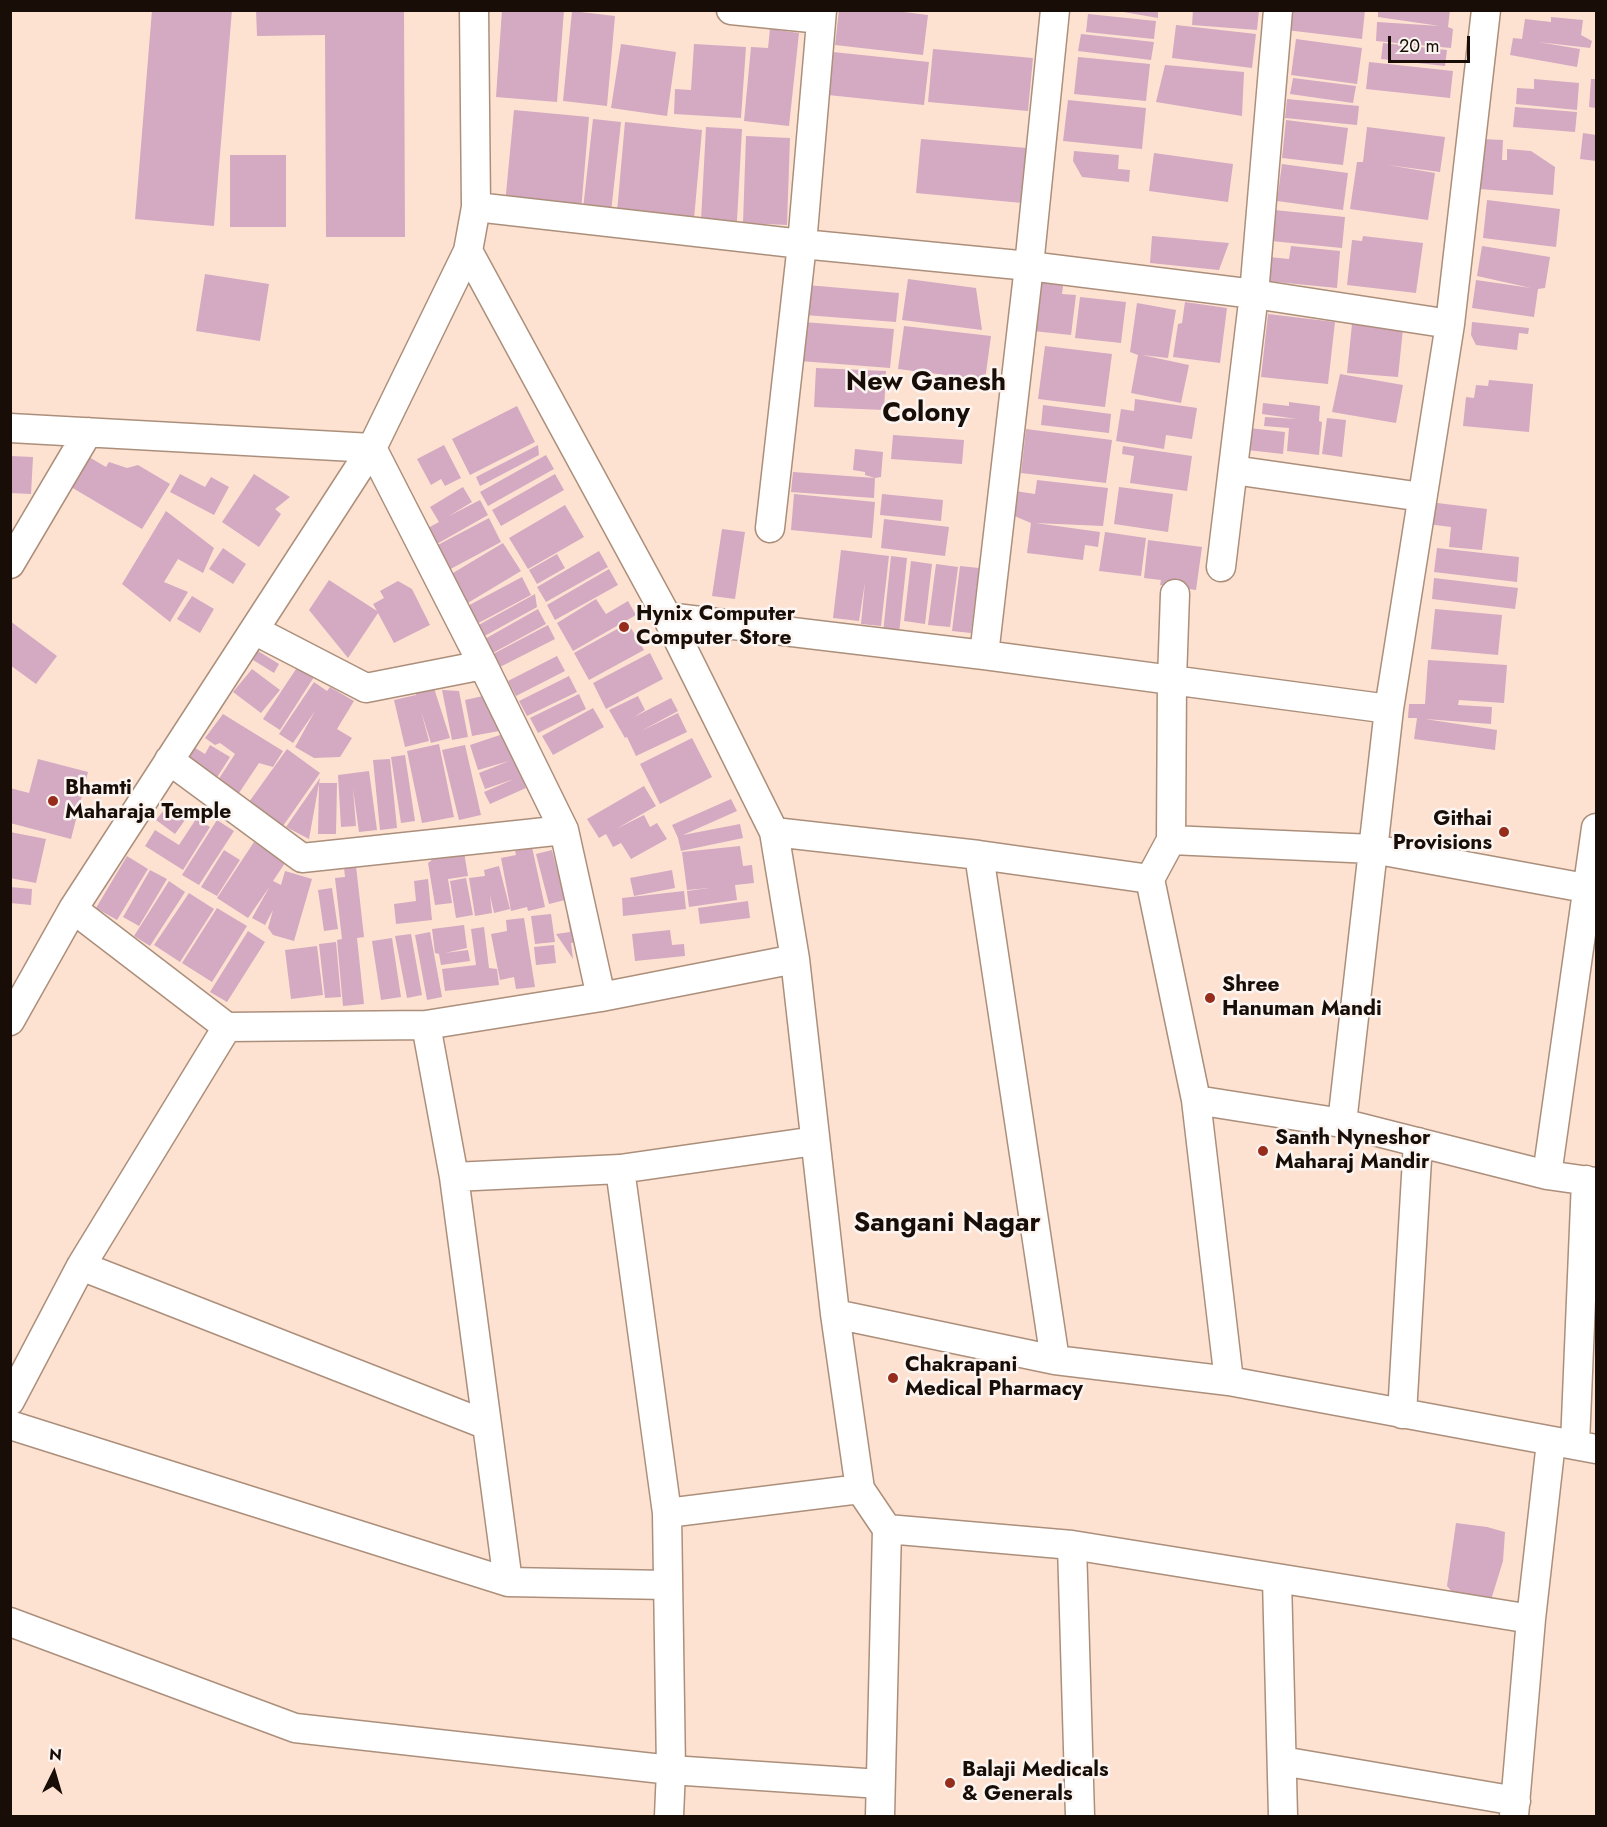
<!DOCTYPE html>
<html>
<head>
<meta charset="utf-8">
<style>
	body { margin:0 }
	#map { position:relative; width:1607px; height:1827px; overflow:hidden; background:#fde2d2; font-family:Jost,sans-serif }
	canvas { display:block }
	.frame { position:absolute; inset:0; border:12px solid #190e07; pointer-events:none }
	.north { position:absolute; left:24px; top:1743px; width:60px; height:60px; -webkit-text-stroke:4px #fbf4f0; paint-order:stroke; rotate:5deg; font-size:16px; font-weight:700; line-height:24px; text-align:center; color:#190e07 }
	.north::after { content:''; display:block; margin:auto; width:21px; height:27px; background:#190e07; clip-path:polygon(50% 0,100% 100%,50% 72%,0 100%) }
	.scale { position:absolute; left:1388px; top:36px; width:82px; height:27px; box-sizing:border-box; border:3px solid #190e07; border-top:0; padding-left:8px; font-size:18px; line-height:21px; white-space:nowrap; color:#190e07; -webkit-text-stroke:4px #fbf4f0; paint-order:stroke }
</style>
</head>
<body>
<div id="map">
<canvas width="1607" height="1827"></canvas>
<div class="frame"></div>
<div class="north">N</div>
<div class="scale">20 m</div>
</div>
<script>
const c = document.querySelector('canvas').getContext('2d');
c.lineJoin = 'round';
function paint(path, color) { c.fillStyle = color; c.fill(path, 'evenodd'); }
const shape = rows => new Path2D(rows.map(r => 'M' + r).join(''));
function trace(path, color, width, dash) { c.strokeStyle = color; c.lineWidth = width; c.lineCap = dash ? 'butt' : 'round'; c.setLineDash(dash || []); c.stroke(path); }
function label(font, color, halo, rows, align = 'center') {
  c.font = font + ' Jost,sans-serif'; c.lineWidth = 5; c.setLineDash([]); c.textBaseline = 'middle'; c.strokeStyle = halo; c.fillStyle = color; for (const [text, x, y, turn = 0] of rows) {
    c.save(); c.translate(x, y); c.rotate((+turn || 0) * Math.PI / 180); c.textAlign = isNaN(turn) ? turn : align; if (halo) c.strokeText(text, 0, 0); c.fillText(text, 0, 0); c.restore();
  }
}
paint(shape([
	[152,10,232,10,214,226,135,219],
	[256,10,404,10,405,237,326,237,325,35,257,36],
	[502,10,564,10,557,102,496,97],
	[839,10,888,10,928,15,923,55,835,45],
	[1112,10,1158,10,1158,18],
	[1193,10,1259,10,1257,30,1192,25],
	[1288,10,1365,10,1362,39,1286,30],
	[1378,10,1450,10,1448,27,1453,29,1451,48,1376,41,1377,22,1440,26,1378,17],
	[572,11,615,16,607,106,563,101],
	[1088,14,1156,21,1154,39,1086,32],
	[1551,17,1583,20,1581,35,1592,41,1590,48,1538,42,1580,49,1577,67,1510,55,1513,38,1522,39,1525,19,1551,22],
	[1176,25,1256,34,1252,68,1172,58],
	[770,29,799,33,789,126,744,121,751,47,768,48],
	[1081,34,1154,42,1151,60,1078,51],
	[1296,39,1362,48,1357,84,1291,75],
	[1383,43,1447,50,1445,66,1381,59],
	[621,44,676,52,667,116,611,108],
	[694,44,746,47,741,118,674,114,675,89,691,90],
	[933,49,1033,58,1028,111,928,102],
	[833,52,929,62,924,105,828,95],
	[1078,57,1150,64,1146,101,1074,94],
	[1369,62,1453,71,1450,98,1366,89],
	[1165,65,1244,72,1242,116,1156,102],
	[1293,78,1356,86,1353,103,1290,94],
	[1534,79,1579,83,1577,110,1516,104,1517,88,1534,89],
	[1591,79,1596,79,1596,108,1589,107],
	[1287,99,1359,106,1357,125,1285,118],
	[1068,100,1146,108,1142,149,1063,141],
	[1515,107,1577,112,1575,132,1513,127],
	[514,110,589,117,581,211,505,204],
	[593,119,621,122,611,212,583,209],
	[1286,120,1348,128,1343,165,1282,158],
	[625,122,702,130,694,219,617,212],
	[706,127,742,129,737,221,701,220],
	[1367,127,1445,137,1440,172,1388,165,1435,173,1428,220,1350,209,1357,162,1363,162],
	[1583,133,1596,135,1596,161,1580,159],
	[746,136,790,138,787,225,743,223],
	[921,139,1027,148,1022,203,916,193],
	[1482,139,1503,140,1502,160,1507,160,1507,149,1531,151,1555,167,1553,195,1480,189],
	[1074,151,1119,155,1118,169,1130,170,1129,182,1082,177,1073,161],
	[1154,153,1233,164,1228,202,1149,191],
	[230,155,286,155,286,227,230,227],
	[1282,164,1348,173,1343,210,1277,201],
	[1487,200,1560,209,1556,247,1483,238],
	[1274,210,1345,217,1342,248,1271,241],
	[1152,236,1229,243,1219,270,1150,263],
	[1363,236,1423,243,1416,293,1347,285,1352,240,1362,241],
	[1291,246,1340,251,1337,288,1266,281,1269,257,1289,259],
	[1482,246,1550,257,1545,288,1538,289,1534,317,1472,308,1476,280,1531,288,1477,276],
	[205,274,269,284,260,341,196,331],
	[1039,275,1064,279,1062,294,1076,295,1071,335,1033,331],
	[908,279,976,288,982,330,902,320],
	[807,285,899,293,896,322,805,315],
	[1080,297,1126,302,1121,343,1075,338],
	[1185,302,1227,308,1220,363,1173,357,1178,324,1182,323],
	[1137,303,1176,310,1168,358,1142,355,1189,365,1181,403,1131,393,1138,355,1130,352],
	[1268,314,1335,322,1328,384,1261,377],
	[803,322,894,329,890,368,800,361],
	[1472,322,1529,328,1528,334,1519,333,1517,350,1476,345,1471,335],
	[1352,324,1403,329,1398,377,1347,373],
	[904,326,991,336,985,380,898,369],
	[1045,346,1112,354,1105,407,1038,399],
	[816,368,886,371,884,410,814,407],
	[1340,374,1403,385,1396,423,1332,412],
	[1489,380,1533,384,1529,432,1463,426,1466,397,1474,398,1476,385,1488,386],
	[1135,399,1197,408,1192,439,1166,435,1164,449,1116,441,1121,409,1134,411],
	[1289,402,1320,406,1319,421,1322,422,1319,455,1287,451,1289,428,1264,426,1265,417,1297,419,1262,414,1263,403,1289,406],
	[1043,405,1111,414,1109,433,1041,425],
	[517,406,535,442,470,475,452,439],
	[1327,418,1346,420,1342,457,1322,454],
	[1249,428,1285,432,1283,454,1247,450],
	[1026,429,1112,440,1106,483,1021,473],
	[893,435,964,440,962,464,891,459],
	[444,445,461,478,445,486,441,479,431,485,417,459],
	[538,445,539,455,480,486,476,477],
	[1123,446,1192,456,1187,491,1130,483,1134,456,1122,454],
	[855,449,883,452,881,477,875,478,874,498,791,492,793,472,875,478,865,475,865,472,853,470],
	[546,455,554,469,488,506,480,492],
	[10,456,33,457,31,494,10,493],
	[89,457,106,467,109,462,127,468,138,465,170,484,142,529,71,487],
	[180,474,205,487,211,477,229,487,214,515,170,492],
	[254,474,290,497,275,509,281,514,259,547,222,522],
	[555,474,564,490,501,526,492,510],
	[1037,480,1108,488,1103,526,1035,523,1100,532,1098,547,1085,545,1083,560,1027,553,1031,523,1012,515,1015,491,1035,494],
	[463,487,472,502,449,516,480,500,488,515,435,545,426,529,439,522,430,507],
	[1119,487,1173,494,1168,532,1114,524],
	[794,494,875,502,872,538,791,530],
	[882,494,943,500,941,521,880,515],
	[1429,502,1487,509,1482,550,1449,547,1451,527,1427,524],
	[565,505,584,537,528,569,509,538],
	[166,511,214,548,203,573,178,559,164,582,188,592,170,622,122,584],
	[489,518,501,542,445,572,432,548],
	[884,519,949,527,945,556,881,548],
	[722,529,745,532,735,599,712,596],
	[1105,532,1146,538,1141,576,1099,571],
	[1148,540,1202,547,1196,590,1160,585,1161,580,1144,578],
	[503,543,521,571,466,604,448,576],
	[223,548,246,564,233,584,209,569],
	[1437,548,1519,557,1517,582,1434,572],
	[841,550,889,556,881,626,861,624,865,582,859,621,833,618],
	[599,551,608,567,546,602,537,587],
	[557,554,565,568,537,584,529,570],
	[891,556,907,558,899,634,883,633],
	[911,561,932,564,925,624,904,621],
	[936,564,958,567,950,627,928,625],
	[960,566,979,568,971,633,952,631],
	[609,569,618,585,555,620,547,605],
	[522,577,531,595,471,627,462,609],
	[1434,578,1518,588,1515,609,1432,599],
	[329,580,377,611,373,604,384,598,380,591,398,581,412,589,430,625,394,643,378,613,348,658,309,610],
	[535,594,537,607,481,638,475,627],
	[192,596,214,609,200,633,177,619],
	[596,599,606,614,628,601,636,615,573,651,557,623],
	[538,609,546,624,491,654,483,640],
	[1435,609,1502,615,1498,655,1431,649],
	[10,621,57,656,36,684,10,665],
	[628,623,644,650,589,680,574,653],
	[548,625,555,639,500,667,493,654],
	[258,651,279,664,274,673,253,660],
	[650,653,663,679,606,709,593,683],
	[557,656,565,671,516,696,508,681],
	[1428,660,1507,665,1504,703,1459,700,1458,705,1492,707,1491,724,1425,719,1497,730,1495,750,1414,739,1417,718,1408,718,1409,704,1425,704],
	[298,666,314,677,280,730,263,719],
	[252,669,280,690,261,713,233,692],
	[569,676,577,692,527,716,519,701],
	[314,682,327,691,330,687,354,701,337,729,352,738,340,757,314,758,295,747,315,711,293,743,279,734],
	[433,685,450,738,431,743,421,711,429,741,405,747,394,700,416,695,415,691],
	[442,690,459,691,468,737,452,740],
	[492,694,499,731,472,736,465,700],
	[579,694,586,709,538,733,530,718],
	[638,696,645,710,634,717,671,698,678,711,641,731,678,713,687,732,636,756,627,737,625,738,609,710],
	[593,708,604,727,553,755,542,736],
	[223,714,283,751,273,767,259,763,239,793,218,780,235,754,220,743,215,745,205,738],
	[509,732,524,774,521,776,526,788,490,804,484,792,514,779,485,789,479,773,509,761,478,770,470,745],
	[692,738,712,777,660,804,640,764],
	[439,744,454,817,422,823,407,751],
	[210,745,230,757,216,779,184,759,192,746,205,754],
	[465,745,481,815,459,820,442,750],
	[287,749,320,773,283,826,249,802],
	[405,755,415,821,401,823,391,757],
	[38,759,88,772,71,839,10,823,10,788,29,793],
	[390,759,397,828,380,830,373,760],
	[369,771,377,830,359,832,353,789,356,826,341,827,338,775],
	[320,778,309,839,286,827],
	[319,783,337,783,336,834,318,834],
	[644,786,656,806,616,829,644,815,650,827,657,823,667,839,631,859,621,843,613,847,606,834,599,838,587,819],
	[731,799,737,811,683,835,740,824,743,838,681,851,678,838,672,825],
	[167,806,185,820,175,834,156,820],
	[196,819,210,827,183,870,145,846,155,830,179,845],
	[217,820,234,831,199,885,182,875],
	[10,832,46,839,36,883,10,878],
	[254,842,285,863,273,881,281,885,285,871,312,879,294,941,273,935,268,928,273,910,265,925,252,918,270,886,248,918,217,898],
	[463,846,468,876,448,879,452,903,435,905,428,863,446,849],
	[740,846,743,866,752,865,754,883,735,885,737,900,689,907,687,891,709,888,687,890,682,852],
	[532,847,545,907,528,911,527,907,511,911,501,858,516,855,515,851],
	[224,850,240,860,217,896,201,887],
	[552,850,565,900,549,904,536,854],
	[127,856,148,869,117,920,96,908],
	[356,866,364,937,357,938,364,1004,343,1006,337,940,342,939,335,878,345,877,344,868],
	[499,866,510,909,494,913,490,895,492,913,475,916,469,878,485,876,484,870],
	[150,870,167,879,139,926,123,917],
	[672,870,675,888,634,896,630,878],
	[466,878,473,915,456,918,450,881],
	[428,879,432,920,396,924,394,904,416,901,414,881],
	[169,881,185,892,150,946,134,936],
	[10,887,32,889,31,905,10,903],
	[332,888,338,929,324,931,318,890],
	[684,891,686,909,623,916,622,898],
	[189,893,214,909,180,962,154,945],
	[748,901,750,918,700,924,698,908],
	[217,908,247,926,212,982,182,963],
	[582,912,577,942,571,943,573,959,556,934,570,932,567,914],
	[551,914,555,942,535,944,531,916],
	[524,918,535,987,516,989,514,977,500,980,491,934,507,931,506,920],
	[464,925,467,948,445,953,468,950,470,961,441,965,439,954,435,953,432,929],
	[484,927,489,968,497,969,499,985,445,991,442,969,476,965,471,929],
	[670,930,672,945,684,944,685,956,635,961,632,934],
	[248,931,265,942,227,1002,210,992],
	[430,932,442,997,427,1000,415,935],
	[411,934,422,995,407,998,395,936],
	[392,938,401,997,381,1000,372,941],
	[336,942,341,997,325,998,319,944],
	[554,945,556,963,536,965,534,947],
	[317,946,323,995,291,999,285,950],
	[1456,1523,1487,1527,1505,1532,1503,1561,1491,1600,1460,1601,1447,1586]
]), '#d4a9c2');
const street = shape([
	[731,10,821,19],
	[476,207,802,244,1029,266,1254,294,1450,324],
	[468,251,667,617,774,832,795,959,835,1314,860,1489,887,1529,880,1816],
	[10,428,372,448,483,665,564,830,601,997],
	[1233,470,1422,497],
	[770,528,802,244,822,10],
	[10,564,88,432],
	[1221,567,1254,294,1278,10],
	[667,617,984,655,1389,709],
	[254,630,366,688,483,665],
	[984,655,1029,266,1055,10],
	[169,760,302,858,564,830],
	[774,832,979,855,1150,879,1171,840,1373,849,1596,890],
	[1171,840,1172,680,1175,594],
	[979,855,1055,1360],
	[1150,879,1196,1100,1229,1381],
	[73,909,227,1027,426,1025,601,997,795,959],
	[10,1021,73,909,372,448,468,251,476,207,474,10],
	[426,1025,454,1177,508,1582],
	[1196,1100,1342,1123,1547,1175,1596,1182],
	[1342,1123,1389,709,1450,324,1486,10],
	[620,1169,667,1513,671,1770,669,1816],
	[1547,1175,1596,828],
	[454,1177,620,1169,815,1141],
	[81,1266,487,1425],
	[835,1314,1055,1360,1229,1381,1596,1449],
	[10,1401,81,1266,227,1027],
	[1402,1414,1418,1142],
	[10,1425,508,1582,668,1585],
	[1575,1444,1586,1180],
	[667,1513,860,1489],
	[887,1529,1072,1545,1531,1619],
	[1072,1545,1080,1816],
	[1277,1579,1283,1816],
	[10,1622,295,1728,671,1770,880,1784],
	[1282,1761,1516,1801],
	[1514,1816,1531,1619,1551,1442]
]);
trace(street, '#ac8f7b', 31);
trace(street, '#fff', 28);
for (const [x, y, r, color] of [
	[624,627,6,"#962c1b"],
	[53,801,6,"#962c1b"],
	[1504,832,6,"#962c1b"],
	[1210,998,6,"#962c1b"],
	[1263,1151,6,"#962c1b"],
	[893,1378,6,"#962c1b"],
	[950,1783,6,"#962c1b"]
]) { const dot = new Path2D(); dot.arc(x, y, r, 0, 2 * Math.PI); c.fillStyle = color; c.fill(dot); trace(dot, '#fbf4f0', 2); }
label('bold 21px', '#190e07', '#fbf4f0', [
	["Hynix Computer",636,615],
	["Computer Store",636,639],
	["Bhamti",65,789],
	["Maharaja Temple",65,813],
	["Githai",1492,820,"right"],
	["Provisions",1492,844,"right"],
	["Shree",1222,986],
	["Hanuman Mandi",1222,1010],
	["Santh Nyneshor",1275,1139],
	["Maharaj Mandir",1275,1163],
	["Chakrapani",905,1366],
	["Medical Pharmacy",905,1390],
	["Balaji Medicals",962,1771],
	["& Generals",962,1795]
], 'left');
label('bold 27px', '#190e07', '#fbf4f0', [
	["New Ganesh",926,383],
	["Colony",926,414],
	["Sangani Nagar",947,1224]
]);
</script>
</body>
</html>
